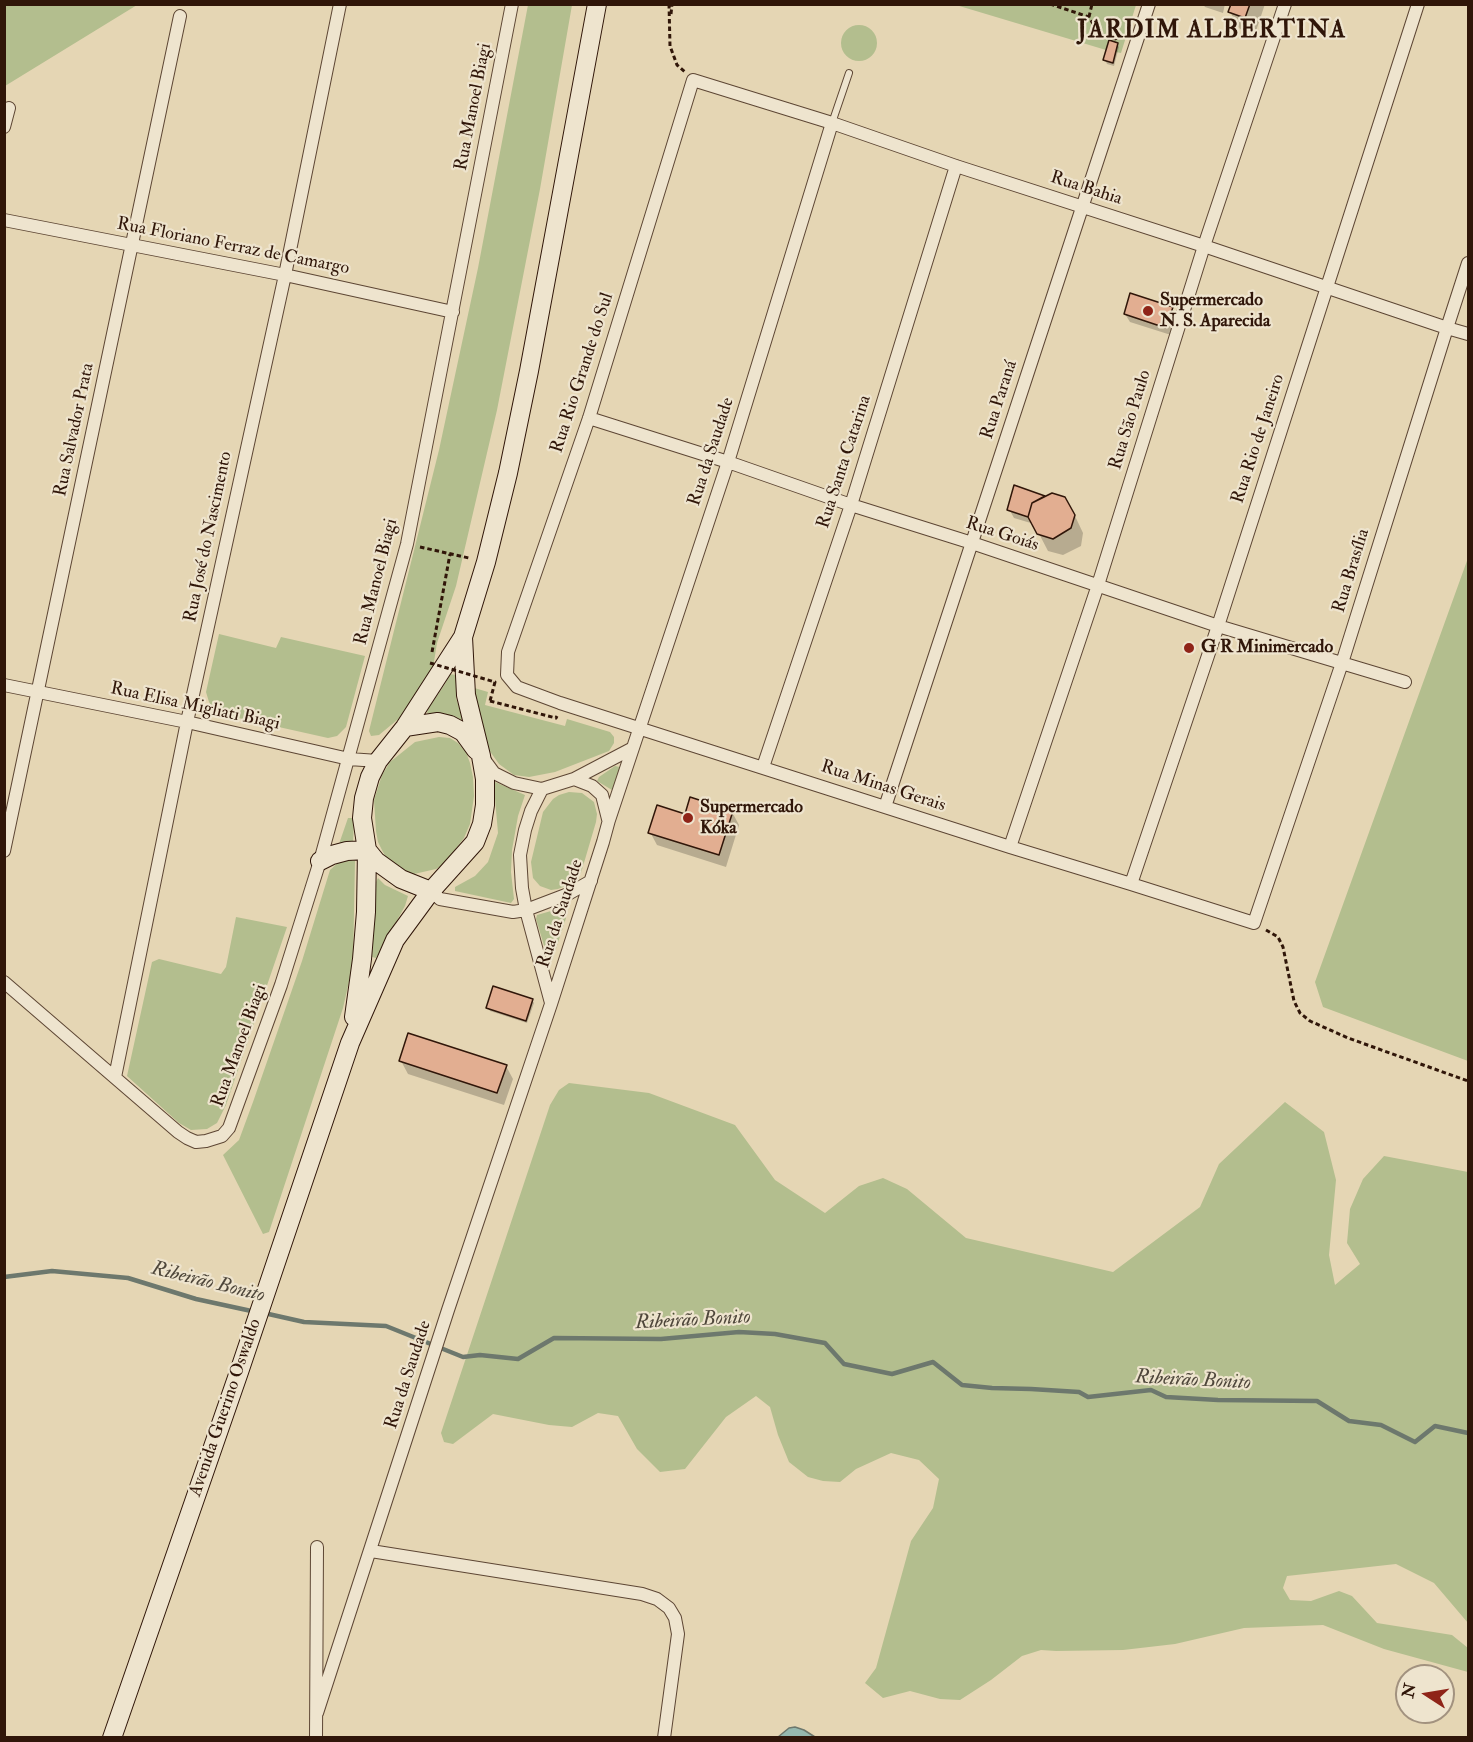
<!DOCTYPE html>
<html>
<head>
<meta charset="utf-8">
<style>
	body { margin:0 }
	#map { position:relative; width:1473px; height:1742px; overflow:hidden; background:#e5d6b4; font-family:"IM FELL Double Pica",serif }
	canvas { display:block }
	.frame { position:absolute; inset:0; border:6px solid #301609; pointer-events:none }
	.north { position:absolute; left:1395px; top:1664px; width:60px; height:60px; box-sizing:border-box; background:#eee4ce; border:2px solid #a2927f; border-radius:50%; rotate:282deg; font-size:16px; font-weight:700; line-height:24px; text-align:center; color:#301609 }
	.north::after { content:''; display:block; margin:auto; width:21px; height:27px; background:#8f2418; clip-path:polygon(50% 0,100% 100%,50% 72%,0 100%) }
</style>
</head>
<body>
<div id="map">
<canvas width="1473" height="1742"></canvas>
<div class="frame"></div>
<div class="north">N</div>
</div>
<script>
const c = document.querySelector('canvas').getContext('2d');
c.lineJoin = 'round';
function paint(path, color) { c.fillStyle = color; c.fill(path, 'evenodd'); }
const shape = rows => new Path2D(rows.map(r => 'M' + r).join(''));
function trace(path, color, width, dash) { c.strokeStyle = color; c.lineWidth = width; c.lineCap = dash ? 'butt' : 'round'; c.setLineDash(dash || []); c.stroke(path); }
function label(font, color, halo, rows, align = 'center') {
  c.font = font + ' "IM FELL Double Pica",serif'; c.lineWidth = 4.5; c.setLineDash([]); c.textBaseline = 'middle'; c.strokeStyle = halo; c.fillStyle = color; for (const [text, x, y, turn = 0] of rows) {
    c.save(); c.translate(x, y); c.rotate((+turn || 0) * Math.PI / 180); c.textAlign = isNaN(turn) ? turn : align; if (halo) c.strokeText(text, 0, 0); c.fillText(text, 0, 0); c.restore();
  }
}
paint(shape([
	[5,4,137,4,137,5,5,86],
	[528,5,572,5,540,189,497,410,456,586,437,643,433,668,408,711,379,735,371,736,369,731,439,450,478,268],
	[956,5,1136,5,1121,53,1116,52,1118,43,1116,42,1109,40,1106,50],
	'841 43a18 18 0 1 1 36 0a18 18 0 1 1-36 0Z',
	[1468,558,1468,1061,1323,1007,1315,982],
	[219,634,276,648,281,637,365,656,346,727,337,736,328,738,216,713,209,702,206,692],
	[450,674,456,675,456,698,462,716,462,720,443,713,427,713,428,709,445,684],
	[471,687,488,692,485,705,565,726,567,719,610,732,614,737,614,743,609,751,555,772,529,777,514,775,499,764,489,750,480,725],
	[439,737,450,738,458,743,466,752,470,763,473,777,474,796,470,824,464,838,445,863,436,869,414,874,404,871,388,861,383,852,378,842,376,831,374,800,382,775,390,762,415,742],
	[615,766,620,767,612,790,597,781,599,777],
	[495,782,525,795,518,816,512,850,511,872,514,899,511,903,455,891,455,887,475,876,488,862,498,833,494,787],
	[569,792,582,793,594,802,597,814,596,822,581,873,568,885,558,889,551,890,540,886,533,878,531,862,543,812,553,799,559,795],
	[348,818,354,818,353,845,339,844],
	[348,859,355,861,353,964,343,1008,269,1232,263,1234,223,1155,239,1140,253,1102,302,961,330,870,340,861],
	[378,878,385,885,408,896,405,906,376,958,372,957,376,882],
	[558,909,565,914,566,918,552,961,549,962,536,919,537,915],
	[236,917,287,927,226,1105,217,1123,207,1129,191,1130,179,1123,127,1076,152,962,159,959,221,974,226,967],
	[569,1083,649,1093,735,1125,775,1180,825,1213,859,1186,883,1178,907,1189,966,1238,1113,1272,1200,1207,1219,1164,1285,1102,1324,1132,1336,1180,1329,1255,1335,1285,1360,1264,1347,1243,1350,1209,1363,1179,1384,1156,1468,1172,1468,1623,1434,1583,1396,1564,1287,1576,1283,1588,1290,1600,1311,1601,1339,1591,1352,1596,1377,1623,1452,1635,1468,1648,1468,1672,1384,1649,1323,1625,1244,1628,1175,1644,1123,1650,1056,1651,1041,1650,1022,1656,991,1680,960,1700,940,1699,910,1691,883,1698,865,1683,876,1668,911,1541,933,1508,939,1479,919,1460,891,1453,856,1469,840,1482,823,1481,808,1477,789,1462,778,1435,770,1407,756,1396,726,1417,685,1469,660,1472,637,1449,618,1416,598,1413,572,1427,549,1425,493,1414,453,1444,444,1442,441,1433,550,1105,559,1090]
]), '#b3be8e');
const water = shape([
	[795,1727,804,1730,815,1737,778,1737,789,1728,795,1727]
]);
paint(water, '#96b9af');
trace(water, '#6d786d', 1.5);
paint(shape([
	[1203,4,1225,4,1223,13,1205,7],
	[1233,4,1265,4,1255,34,1240,29,1230,12],
	[1117,44,1119,47,1114,66,1107,64,1105,60],
	[1172,308,1177,317,1171,335,1130,322,1125,314],
	[1015,487,1045,498,1075,516,1083,533,1081,546,1063,555,1048,551,1034,524,1014,518,1009,509],
	[732,812,739,825,726,867,657,845,650,832,686,816],
	[532,1000,534,1003,527,1023,490,1011,488,1008],
	[401,1061,506,1066,513,1079,504,1105,408,1074]
]), '#0003');
trace(shape([
	[4,1277,52,1271,128,1278,196,1299,256,1312],
	[264,1313,304,1322,386,1326,463,1357,480,1355,518,1359,554,1338,661,1339,739,1332,775,1334,825,1343,844,1364,892,1374,933,1362,962,1385,992,1388,1031,1389,1079,1392,1088,1397,1151,1390,1166,1397,1218,1400,1317,1401,1349,1421,1381,1425,1415,1442,1435,1426,1468,1433]
]), '#6d786d', 4.5);
const building = shape([
	[1231,4,1250,4,1245,18,1228,12,1231,4],
	[1109,40,1118,43,1113,63,1103,60,1109,40],
	[1130,293,1173,307,1166,328,1124,314,1130,293],
	[1014,485,1045,496,1032,503,1028,517,1007,510,1014,485],
	[1052,493,1065,497,1075,515,1071,528,1053,539,1037,534,1028,517,1032,503,1052,493],
	[690,797,733,811,719,855,648,833,657,805,685,814,690,797],
	[493,986,533,999,526,1021,486,1008,493,986],
	[408,1033,507,1065,497,1093,399,1061,408,1033]
]);
paint(building, '#e2ae91');
trace(building, '#301609', 1.5);
const service = shape([
	[832,123,849,73]
]);
const minor = shape([
	[4,127,9,108],
	[4,220,285,275,453,312],
	[1468,263,1447,328,1342,663,1254,923,1131,884,1010,847,560,703,517,687,507,675,508,652,589,418,693,80,832,123,956,166,1204,246,1447,328,1468,334],
	[589,418,728,462,851,505,972,543,1218,626,1405,682],
	[4,685,187,722,349,759,378,761],
	[483,758,494,773,514,783,542,789,574,779,633,748],
	[763,767,851,505,956,166],
	[574,779,592,786,602,795,608,819],
	[542,789,531,811,525,830,520,855,522,888,526,910,551,1003],
	[885,807,1149,4],
	[1010,847,1098,585,1204,246,1285,4],
	[4,851,180,16],
	[1131,884,1218,626,1418,4],
	[431,891,440,899,513,912,526,910,568,894,591,881],
	[4,982,178,1132,187,1138,196,1142,206,1141,222,1136,229,1128,281,985,320,861,407,544,512,4],
	[115,1077,187,722,285,275,340,4],
	[371,1551,642,1594,657,1599,669,1608,675,1618,678,1634,664,1738],
	[317,1713,448,1310,551,1004,603,842,609,820,728,462,832,123],
	[316,1738,317,1547]
]);
const secondary = shape([
	[405,727,438,722,450,725,463,732,476,750],
	[367,850,376,861,401,879,431,891],
	[320,861,332,855,347,851,367,850],
	[354,1017,362,959,366,912,367,850,362,818,364,798,370,777,378,761,405,727,463,637,486,562,508,473,529,371,597,4],
	[112,1738,239,1372,350,1043,395,940,431,891,475,842,482,824,485,805,485,779,481,756,466,695,463,637]
]);
trace(service, '#5d4634', 8);
trace(minor, '#5d4634', 14);
trace(secondary, '#301609', 20);
trace(shape([
	[669,4,670,46,677,65,685,72],
	[1050,4,1089,17,1099,34,1116,39,1116,42],
	[671,14,672,4],
	[1089,17,1092,4],
	[420,547,469,558],
	[432,652,450,554],
	[490,701,556,718,557,716],
	[1266,930,1278,937,1283,947,1294,1001,1300,1013,1310,1021,1348,1038,1468,1081]
]), '#301609', 3, [4.5, 3]);
trace(service, '#eee4ce', 6);
trace(minor, '#eee4ce', 12);
trace(secondary, '#eee4ce', 18);
trace(shape([
	[430,663,495,682,490,701]
]), '#301609', 3, [4.5, 3]);
for (const [x, y, r, color] of [
	[1148,311,6,"#8f2418"],
	[1189,648,6,"#8f2418"],
	[688,818,6,"#8f2418"]
]) { const dot = new Path2D(); dot.arc(x, y, r, 0, 2 * Math.PI); c.fillStyle = color; c.fill(dot); trace(dot, '#eee4ce', 2); }
label('18px', '#301609', '#eee4ce', [
	["Rua Manoel Biagi",474,107,-79],
	["Rua Bahia",1086,189,18],
	["Rua Floriano Ferraz de Camargo",233,247,11],
	["Rua Rio Grande do Sul",583,373,-72],
	["Rua Paraná",1000,400,-72],
	["Rua São Paulo",1131,420,-73],
	["Rua Salvador Prata",75,430,-78],
	["Rua Rio de Janeiro",1259,439,-72],
	["Rua da Saudade",712,452,-72],
	["Rua Santa Catarina",845,462,-72],
	["Rua Goiás",1002,535,18],
	["Rua José do Nascimento",209,537,-78],
	["Rua Brasília",1352,571,-73],
	["Rua Manoel Biagi",377,582,-76],
	["Rua Elisa Migliati Biagi",195,707,12],
	["Rua Minas Gerais",883,787,18],
	["Rua da Saudade",561,914,-72],
	["Rua Manoel Biagi",240,1046,-70],
	["Rua da Saudade",409,1375,-72],
	["Avenida Guerino Oswaldo",226,1408,-71]
]);
label('bold 18px', '#301609', '#eee4ce', [
	["Supermercado",1160,301],
	["N. S. Aparecida",1160,322],
	["G R Minimercado",1201,648],
	["Supermercado",700,808],
	["Kóka",700,829]
], 'left');
label('italic 20px', '#4f473b', '#eee4ce', [
	["Ribeirão Bonito",208,1283,14],
	["Ribeirão Bonito",693,1321,-3],
	["Ribeirão Bonito",1193,1381,3]
]);
c.letterSpacing = '1.5px';
label('bold 24px', '#301609', '#eee4ce', [
	["JARDIM ALBERTINA",1212,32]
]);
c.letterSpacing = '0px';
</script>
</body>
</html>
